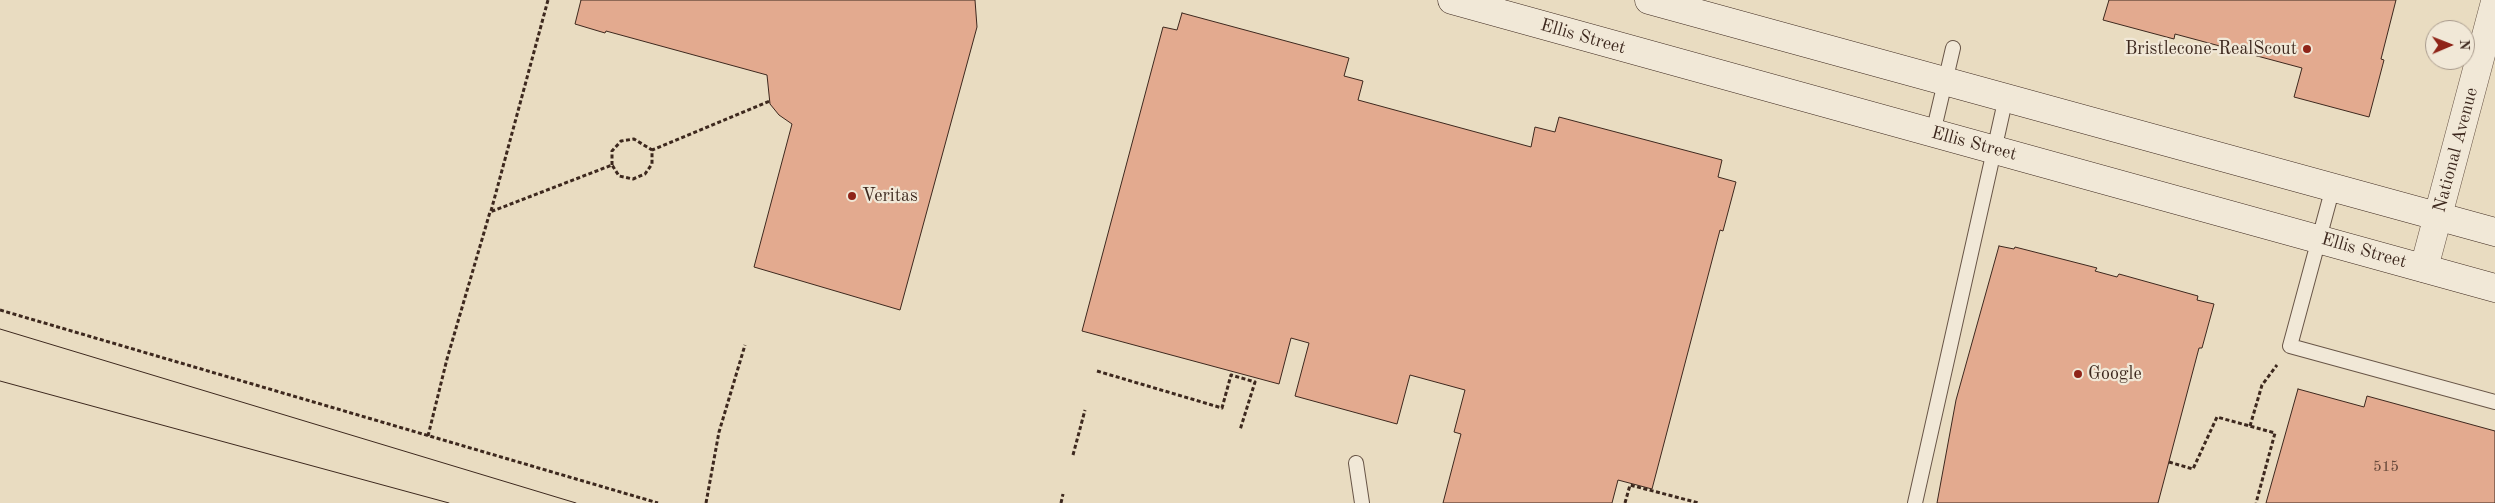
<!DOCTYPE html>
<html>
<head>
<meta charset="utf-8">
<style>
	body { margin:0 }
	#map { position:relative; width:2495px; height:503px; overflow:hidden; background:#e9dcc1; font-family:"Old Standard TT",serif }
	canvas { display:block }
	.north { position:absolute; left:2425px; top:20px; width:50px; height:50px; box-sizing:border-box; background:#f1e8d7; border:1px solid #a99b8d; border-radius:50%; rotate:89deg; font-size:14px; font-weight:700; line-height:20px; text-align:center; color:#3d281e }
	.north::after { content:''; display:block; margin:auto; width:18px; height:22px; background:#8f2418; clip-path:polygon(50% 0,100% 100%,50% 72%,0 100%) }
</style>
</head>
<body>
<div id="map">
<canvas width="2495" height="503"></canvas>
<div class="north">N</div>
</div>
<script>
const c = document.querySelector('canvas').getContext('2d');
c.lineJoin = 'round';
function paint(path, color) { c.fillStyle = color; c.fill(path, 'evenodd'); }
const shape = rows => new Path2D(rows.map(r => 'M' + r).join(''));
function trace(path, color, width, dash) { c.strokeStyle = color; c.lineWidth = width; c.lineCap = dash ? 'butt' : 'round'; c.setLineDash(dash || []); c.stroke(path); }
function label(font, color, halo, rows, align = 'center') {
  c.font = font + ' "Old Standard TT",serif'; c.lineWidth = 4.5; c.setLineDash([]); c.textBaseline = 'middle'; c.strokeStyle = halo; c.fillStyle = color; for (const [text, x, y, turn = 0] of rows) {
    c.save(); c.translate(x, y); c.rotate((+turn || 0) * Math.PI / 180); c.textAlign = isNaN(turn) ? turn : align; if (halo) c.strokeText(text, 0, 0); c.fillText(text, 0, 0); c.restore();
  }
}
const building = shape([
	[581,0,975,0,977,27,900,310,754,267,792,124,779,115,770,104,767,75,606,31,605,33,575,24,581,0],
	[2109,0,2396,0,2381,59,2384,60,2369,117,2294,97,2302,68,2175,34,2174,39,2103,20,2109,0],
	[1182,13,1349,58,1344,76,1363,81,1358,100,1531,147,1535,127,1555,132,1559,117,1722,160,1718,177,1736,182,1723,231,1720,230,1652,489,1618,480,1612,503,1443,503,1461,434,1454,432,1465,390,1410,375,1397,424,1295,396,1309,343,1291,338,1279,384,1082,331,1163,27,1177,30,1182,13],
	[1999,246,2014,249,2015,247,2097,268,2095,271,2117,277,2119,274,2198,296,2197,300,2214,304,2202,348,2199,348,2158,503,1937,503,1956,400,1999,246],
	[2298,389,2364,407,2367,396,2495,431,2495,503,2266,503,2298,389]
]);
paint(building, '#e3aa8f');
trace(building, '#3d281e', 1);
const lane = shape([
	[1933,133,1953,48],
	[2333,187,2290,346,2495,402],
	[1356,463,1362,503],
	[1915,503,2006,97]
]);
const street = shape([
	[2424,268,2495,2]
]);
const secondary = shape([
	[1452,0,2495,288],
	[1649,0,2495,232]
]);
trace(lane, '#685547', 16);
trace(street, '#685547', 29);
trace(secondary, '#3d281e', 29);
trace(shape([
	[612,165,612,151,621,141,634,139,652,150],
	[491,211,548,0],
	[0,310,658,503],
	[1097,371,1222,408,1231,375,1255,382,1240,430],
	[2250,426,2262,385,2277,365],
	[428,436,447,359,490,212,612,165,619,176,633,179,645,174,652,164,652,150,770,101],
	[1073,455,1085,410],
	[2169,462,2193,469,2217,417,2275,433,2256,503],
	[706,503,719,432,745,345],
	[1061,503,1063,494],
	[1625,503,1630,485,1699,503]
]), '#3d281e', 3, [4, 2.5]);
trace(lane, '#f1e8d7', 14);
trace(street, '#f1e8d7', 28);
trace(secondary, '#f1e8d7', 28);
trace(shape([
	[0,329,576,503],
	[0,381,449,503]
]), '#3d281e', 1);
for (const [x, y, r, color] of [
	[2307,49,5,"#8f2418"],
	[852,196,5,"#8f2418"],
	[2078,374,5,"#8f2418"]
]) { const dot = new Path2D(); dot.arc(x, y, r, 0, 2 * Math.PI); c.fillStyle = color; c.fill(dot); trace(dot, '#f1e8d7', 2); }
label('15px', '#66483a', null, [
	["515",2386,467]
]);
label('18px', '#3d281e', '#f1e8d7', [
	["Ellis Street",1583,37,16],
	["Ellis Street",1974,144,15],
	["National Avenue",2456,150,-75],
	["Ellis Street",2364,251,16]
]);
label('18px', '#3d281e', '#f1e8d7', [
	["Bristlecone-RealScout",2297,49,"right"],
	["Veritas",862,196],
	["Google",2088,374]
], 'left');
</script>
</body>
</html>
